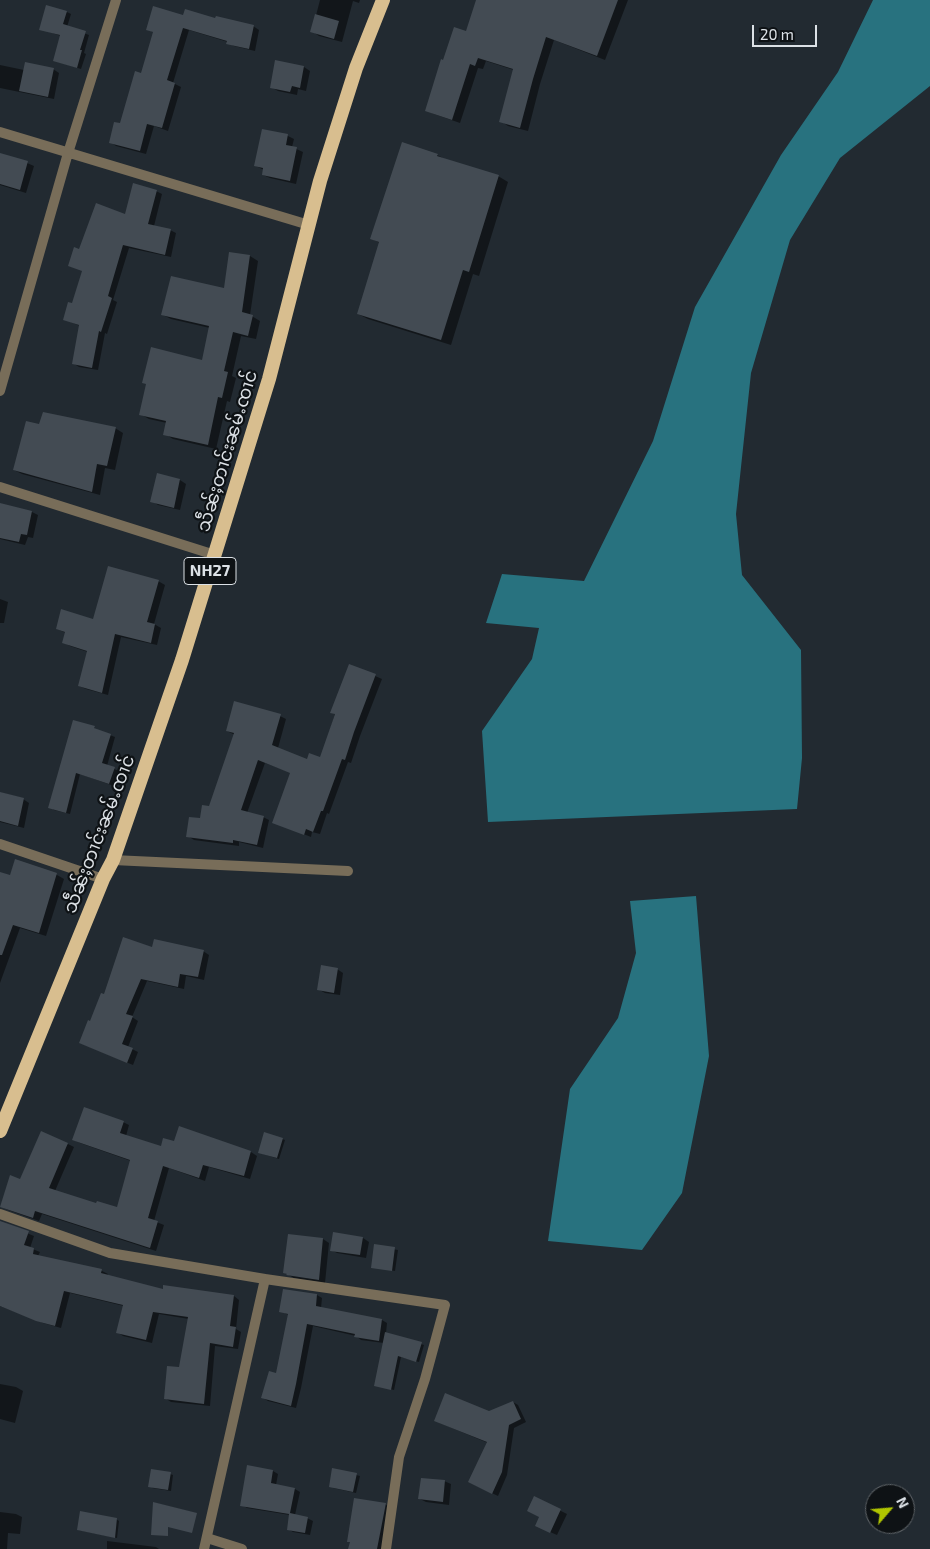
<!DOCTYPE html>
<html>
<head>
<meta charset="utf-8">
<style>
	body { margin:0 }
	#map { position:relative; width:930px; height:1549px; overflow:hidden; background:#222a31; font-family:"Exo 2",sans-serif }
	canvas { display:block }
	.north { position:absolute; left:865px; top:1484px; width:50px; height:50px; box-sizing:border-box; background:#0e1215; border:1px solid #606569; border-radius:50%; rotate:63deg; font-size:14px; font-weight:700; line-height:20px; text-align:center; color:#dce1e6 }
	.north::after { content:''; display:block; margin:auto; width:18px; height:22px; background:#b0c500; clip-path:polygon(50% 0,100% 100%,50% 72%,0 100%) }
	.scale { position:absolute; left:752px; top:25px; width:65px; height:22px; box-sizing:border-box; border:2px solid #dce1e6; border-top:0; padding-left:6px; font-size:15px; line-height:18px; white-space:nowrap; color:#dce1e6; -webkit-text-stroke:4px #0e1215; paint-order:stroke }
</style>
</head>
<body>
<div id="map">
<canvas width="930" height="1549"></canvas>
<div class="north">N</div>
<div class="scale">20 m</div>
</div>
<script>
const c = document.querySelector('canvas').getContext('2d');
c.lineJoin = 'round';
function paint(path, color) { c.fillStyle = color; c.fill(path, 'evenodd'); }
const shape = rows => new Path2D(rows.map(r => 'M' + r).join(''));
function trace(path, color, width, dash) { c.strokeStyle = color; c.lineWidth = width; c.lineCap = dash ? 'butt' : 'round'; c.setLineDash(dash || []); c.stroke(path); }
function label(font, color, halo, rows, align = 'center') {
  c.font = font + ' "Exo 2","Noto Sans Myanmar",sans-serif'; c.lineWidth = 4.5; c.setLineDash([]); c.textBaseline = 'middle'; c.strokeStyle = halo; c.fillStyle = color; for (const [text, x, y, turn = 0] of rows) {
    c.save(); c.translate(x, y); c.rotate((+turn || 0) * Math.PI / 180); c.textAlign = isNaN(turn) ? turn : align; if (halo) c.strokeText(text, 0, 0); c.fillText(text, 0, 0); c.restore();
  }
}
paint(shape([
	[873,0,930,0,930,86,840,158,790,240,751,373,736,514,742,575,801,650,802,758,797,809,488,822,482,731,532,659,539,628,486,623,502,574,584,581,653,441,695,307,781,155,838,72],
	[696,896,709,1056,682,1193,642,1250,548,1241,570,1089,618,1018,636,953,630,901]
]), '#28727f');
paint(shape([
	[320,0,360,0,359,3,353,1,342,42,319,36,312,31],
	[478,0,628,0,605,60,554,40,540,84,528,131,508,126,501,121,514,70,486,61,483,69,478,68,460,123,434,114,426,110,444,62,467,33],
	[67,12,71,14,67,27,89,35,84,53,86,54,81,69,58,62,61,36,41,29],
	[184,16,216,19,253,26,259,30,255,51,234,46,228,43,228,42,189,30,173,83,181,87,168,131,154,126,146,154,116,146,110,142,121,125,142,74,154,33,148,29],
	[0,65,24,70,53,69,59,73,54,99,0,88],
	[304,67,310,71,306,91,298,89,297,95,278,91,271,87],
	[263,131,288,136,294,139,292,147,303,152,296,184,270,178,263,175,264,170,256,166],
	[437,155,447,160,498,176,508,182,479,276,473,274,451,345,368,319,358,314,380,243,372,239],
	[0,163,27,163,34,166,26,193,0,185],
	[156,191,162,194,154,226,170,230,176,233,171,257,129,248,113,300,117,302,107,334,105,333,98,370,79,367,73,363,80,326,64,319,73,305,83,271,70,265,80,251],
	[230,254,250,256,258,261,250,315,260,321,256,339,241,336,232,376,236,378,230,402,227,401,216,449,173,439,165,434,167,423,149,419,140,414,203,361,210,328,171,319,163,315,225,290],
	[40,426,115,428,123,433,115,470,105,468,100,495,22,474,14,470],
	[158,475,180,480,186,484,180,510,158,505,152,501],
	[0,504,32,512,38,515,33,538,28,537,25,545,0,539],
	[158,581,165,585,154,624,161,628,157,645,121,637,108,695,86,689,79,686,88,652,70,646,63,642,66,633,57,629,94,620],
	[0,599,8,602,4,623,0,623],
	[350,665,382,679,360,736,351,763,348,762,329,814,327,813,320,834,312,832,311,837,273,822,292,773,265,763,247,813,263,817,269,820,263,848,239,842,239,846,194,840,188,836,210,807,235,735,227,731,280,716,286,719,278,748,307,760,321,759],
	[94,728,99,731,115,737,107,766,119,771,114,786,80,774,70,814,54,810,50,807],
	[0,796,23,799,29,803,24,828,0,822],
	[15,861,57,875,64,879,46,936,20,928,0,983,0,873,10,876],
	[153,949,203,951,209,955,204,980,186,976,184,989,147,981,132,1017,138,1021,128,1047,138,1052,133,1065,80,1043,104,996],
	[337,969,343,973,340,995,325,993,318,989],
	[123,1122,129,1125,126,1136,161,1147,175,1143,180,1128,251,1152,257,1156,250,1179,209,1167,205,1181,169,1168,154,1221,164,1225,156,1251,42,1214,39,1221,8,1210,2,1207,21,1181,68,1144,74,1147,55,1191,97,1204,118,1209,131,1161,80,1143,74,1140],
	[282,1139,285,1140,279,1159,263,1154],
	[0,1222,34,1236,30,1248,40,1252,38,1256,102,1271,108,1274,107,1276,164,1291,234,1296,239,1300,236,1329,241,1332,238,1349,215,1346,210,1406,171,1402,165,1398,180,1368,189,1319,159,1314,152,1343,123,1336,117,1332,124,1306,70,1293,61,1328,43,1323,0,1306],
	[363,1238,369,1242,366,1258,337,1253,331,1250],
	[323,1239,329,1243,325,1283,294,1278,285,1273],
	[375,1246,398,1250,395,1271,372,1267],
	[317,1295,322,1298,321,1308,382,1320,387,1323,386,1333,424,1345,419,1362,401,1357,394,1390,375,1385,384,1343,361,1340,356,1336,313,1326,301,1388,296,1408,268,1401,263,1398,277,1374,289,1315,280,1311],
	[0,1384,16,1387,23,1391,15,1423,0,1419],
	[513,1402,518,1405,526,1422,514,1428,507,1475,498,1496,475,1485,488,1443,440,1423,489,1413],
	[333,1469,360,1476,356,1493,333,1488],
	[273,1471,278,1474,276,1485,295,1489,300,1492,295,1515,307,1518,313,1521,310,1535,293,1532,288,1529,290,1515,247,1508,242,1505],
	[170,1474,173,1475,171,1491,152,1488],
	[444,1481,451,1484,449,1505,426,1502,420,1499],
	[535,1498,567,1514,557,1535,543,1529],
	[385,1504,391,1508,386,1549,351,1549],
	[0,1512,16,1514,22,1517,20,1534,8,1533,7,1549,0,1549],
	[116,1519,119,1521,117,1538,78,1530],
	[107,1541,156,1547,159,1549,107,1549]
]), '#0007');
paint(shape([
	[476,0,618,0,597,56,546,37,533,79,520,128,499,122,513,69,478,58,475,66,470,64,452,120,425,111,441,59,443,60,454,27,466,31],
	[46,5,67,11,63,24,86,31,80,50,82,50,77,68,53,61,60,35,39,30],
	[153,6,183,15,185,9,215,18,216,16,254,25,249,49,226,44,227,41,183,28,167,80,175,83,162,128,147,124,140,151,109,143,114,122,120,123,135,71,141,73,153,32,146,30],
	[315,14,339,21,334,39,310,32],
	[275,60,304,66,300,88,292,86,290,92,270,88],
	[25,62,54,68,48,97,19,91],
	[262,129,288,134,286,145,297,147,290,181,262,175,263,168,254,166],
	[402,142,438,154,437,156,499,175,469,272,463,270,441,340,357,314,379,242,370,239],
	[0,153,28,161,20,190,0,184],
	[133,183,157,190,148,224,171,229,165,255,123,245,108,296,112,298,101,332,99,331,92,368,72,364,79,325,63,320,68,302,72,303,82,271,68,266,74,247,79,249,96,203,125,214],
	[229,252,250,255,242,312,253,315,248,336,233,332,224,371,228,372,222,398,218,397,208,445,163,435,166,421,139,415,146,384,142,383,151,347,202,360,209,326,161,315,171,276,224,288],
	[43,412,116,427,107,466,97,464,92,492,13,470,26,421,39,424],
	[157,473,180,479,174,508,150,502],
	[0,503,32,511,27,535,21,534,19,542,0,538],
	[108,566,159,580,147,622,155,624,151,643,115,634,102,693,78,686,87,651,62,643,65,632,56,629,61,609,93,619],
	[349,664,376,674,354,732,345,760,342,759,323,811,321,811,313,832,306,829,304,835,272,823,290,773,258,760,241,810,264,816,257,845,233,840,233,843,186,837,189,817,200,818,202,805,209,806,234,733,226,731,234,701,281,714,272,745,307,759,309,753,320,757,335,714,330,713],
	[73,720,95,726,94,728,111,734,102,763,115,767,109,784,76,773,66,813,48,808],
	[0,792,24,798,18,826,0,821],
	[15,859,57,873,39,933,13,925,2,955,0,955,0,872,10,875],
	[123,937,152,947,154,939,204,950,198,977,180,974,178,987,141,979,126,1014,133,1016,122,1044,133,1048,127,1063,79,1043,88,1020,90,1021,101,993,104,994],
	[321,965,338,968,334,993,317,990],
	[84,1107,124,1121,120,1133,161,1146,163,1138,174,1141,179,1126,251,1151,244,1176,203,1165,199,1178,163,1166,148,1218,158,1221,150,1248,35,1211,33,1218,0,1207,10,1175,20,1179,41,1131,68,1143,49,1188,96,1203,97,1201,117,1207,130,1160,72,1140],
	[264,1132,283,1138,277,1158,258,1153],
	[0,1221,29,1231,24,1245,34,1248,33,1254,102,1269,101,1273,163,1289,163,1285,234,1295,230,1326,236,1327,233,1347,210,1343,204,1404,164,1399,167,1366,179,1367,188,1317,153,1312,146,1340,116,1333,123,1305,64,1291,55,1326,36,1321,0,1306],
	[333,1232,363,1237,360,1255,330,1251],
	[288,1234,323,1238,319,1280,286,1275,287,1274,283,1273],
	[374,1244,395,1247,392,1271,371,1268],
	[283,1289,317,1294,316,1306,382,1319,379,1341,354,1337,355,1334,307,1324,296,1384,291,1406,261,1398,269,1371,276,1373,288,1314,279,1312],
	[385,1332,422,1342,416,1362,398,1356,391,1390,374,1386],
	[445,1393,489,1411,513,1401,521,1419,509,1425,502,1472,492,1494,468,1482,487,1442,434,1421],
	[247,1465,273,1470,271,1483,295,1488,290,1513,308,1517,305,1533,287,1530,289,1514,240,1506],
	[332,1468,357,1473,353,1492,329,1487],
	[151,1469,171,1472,168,1490,148,1487],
	[421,1478,445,1480,443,1502,418,1499],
	[534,1496,561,1509,550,1533,535,1526,539,1517,527,1511],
	[354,1498,386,1503,377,1549,348,1549,350,1542,347,1542],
	[153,1502,197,1513,192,1533,168,1527,168,1536,151,1535],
	[80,1511,117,1518,115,1538,77,1530]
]), '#434b53');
trace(shape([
	[0,132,309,225],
	[0,391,68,153,116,0],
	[0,487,215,555],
	[0,844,103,879],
	[113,860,348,871],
	[0,1214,110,1253,265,1279,445,1305,425,1379,399,1457,386,1549],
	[207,1538,242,1549],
	[204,1549,265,1279]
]), '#786d59', 10);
trace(shape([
	[0,1131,103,879,113,860,182,660,269,379,320,181,356,68,383,0]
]), '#d8be8f', 14);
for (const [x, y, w] of [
	[210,571,52]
]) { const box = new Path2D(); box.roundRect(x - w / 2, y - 13.5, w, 27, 4); c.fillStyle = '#0e1215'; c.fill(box); trace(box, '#dce1e6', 1); }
label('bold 16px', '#dce1e6', null, [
	["NH27",210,571]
]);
label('18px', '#dce1e6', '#0e1215', [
	["သဵၼ်ႈတၢင်းၼမ်ႉၸၢင်",227,451,-73],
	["သဵၼ်ႈတၢင်းၼမ်ႉၸၢင်",99,834,-69]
]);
</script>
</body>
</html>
